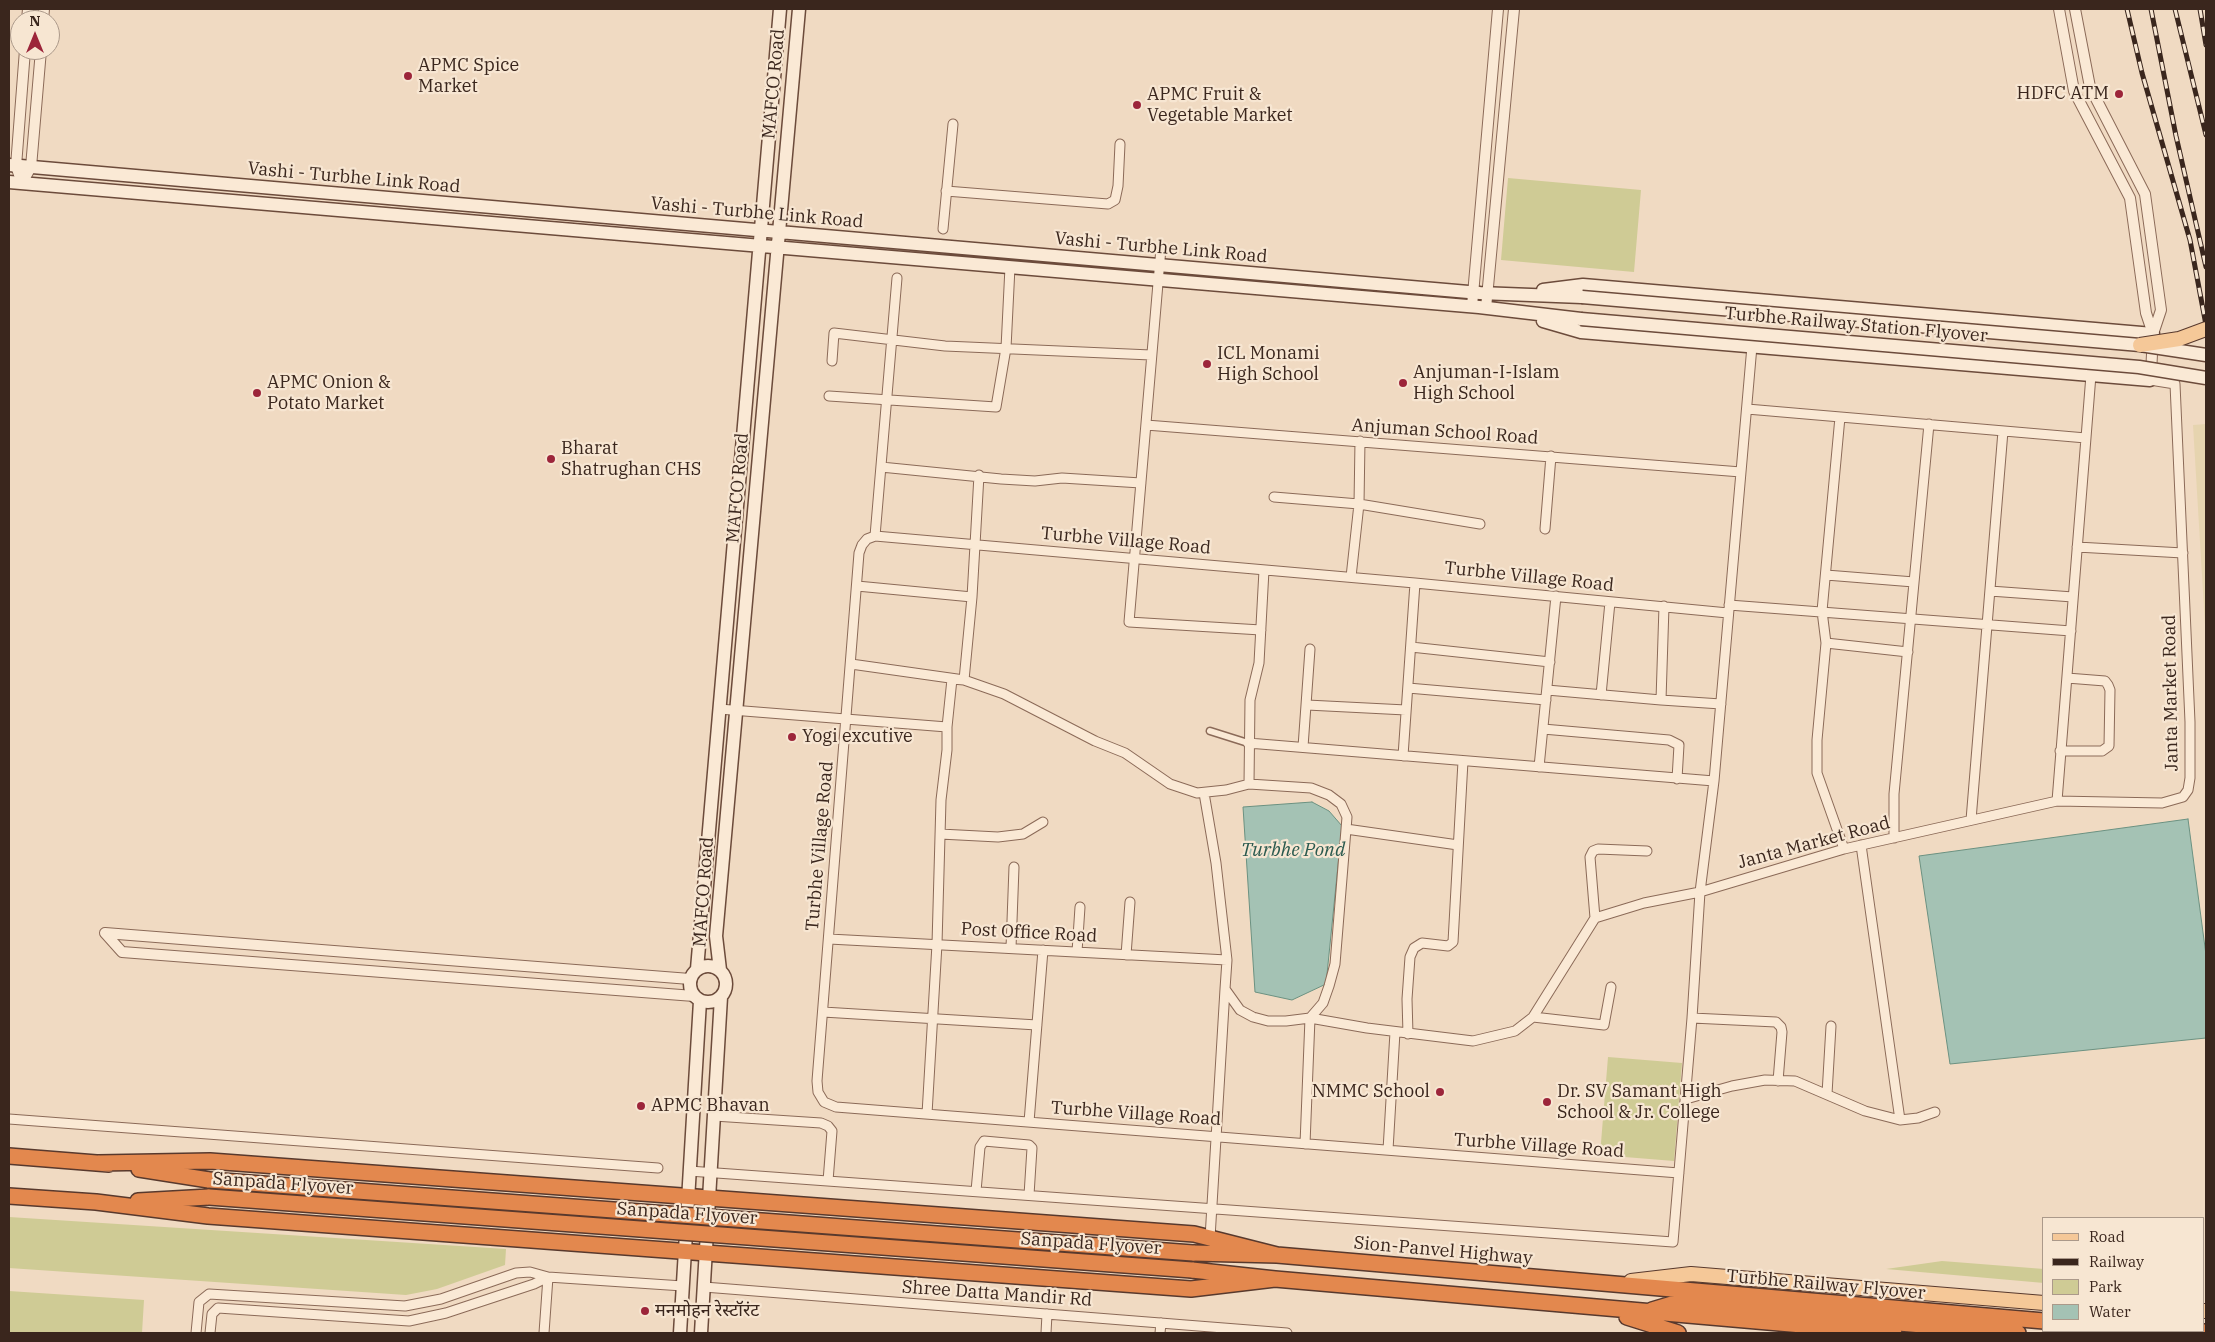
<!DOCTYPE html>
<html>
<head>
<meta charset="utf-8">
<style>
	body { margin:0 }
	#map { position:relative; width:2215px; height:1342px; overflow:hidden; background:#f0dac2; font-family:"IBM Plex Serif",serif }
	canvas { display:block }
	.frame { position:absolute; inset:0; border:10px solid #3a261d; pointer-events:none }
	.legend { position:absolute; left:2042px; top:1217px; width:162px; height:115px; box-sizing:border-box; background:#f7e6d2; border:1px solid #ab998a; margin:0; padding:6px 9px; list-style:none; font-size:15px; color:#3a261d }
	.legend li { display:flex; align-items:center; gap:10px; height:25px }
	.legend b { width:25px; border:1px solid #ab998a }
	.north { position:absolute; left:10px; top:10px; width:50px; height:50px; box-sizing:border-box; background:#f7e6d2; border:1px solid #ab998a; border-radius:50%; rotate:0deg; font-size:14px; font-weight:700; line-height:20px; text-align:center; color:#3a261d }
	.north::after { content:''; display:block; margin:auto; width:18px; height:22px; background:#9c253a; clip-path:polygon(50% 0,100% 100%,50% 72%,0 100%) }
</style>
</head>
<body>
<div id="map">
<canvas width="2215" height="1342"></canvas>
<div class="frame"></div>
<ul class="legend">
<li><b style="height:6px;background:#f5c898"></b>Road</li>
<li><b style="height:6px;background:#3a261d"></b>Railway</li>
<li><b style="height:14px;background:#cfcb95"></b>Park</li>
<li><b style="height:14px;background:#a4c2b4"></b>Water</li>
</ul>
<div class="north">N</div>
</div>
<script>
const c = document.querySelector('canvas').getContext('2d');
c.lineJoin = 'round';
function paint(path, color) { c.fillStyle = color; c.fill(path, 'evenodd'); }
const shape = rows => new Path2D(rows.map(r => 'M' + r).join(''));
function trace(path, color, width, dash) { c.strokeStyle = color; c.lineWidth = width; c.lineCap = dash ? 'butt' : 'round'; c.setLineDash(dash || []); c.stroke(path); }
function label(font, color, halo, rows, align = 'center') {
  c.font = font + ' "IBM Plex Serif","Noto Sans Devanagari",serif'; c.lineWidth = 4.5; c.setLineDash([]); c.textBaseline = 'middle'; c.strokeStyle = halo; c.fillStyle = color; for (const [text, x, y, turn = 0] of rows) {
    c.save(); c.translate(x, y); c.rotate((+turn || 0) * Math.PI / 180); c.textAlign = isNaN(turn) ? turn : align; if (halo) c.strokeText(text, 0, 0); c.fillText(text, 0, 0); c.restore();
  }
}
paint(shape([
	[2206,424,2206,642,2193,425]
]), '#e6d4af');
paint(shape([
	[1508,178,1641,190,1634,272,1501,260],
	[1608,1057,1682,1063,1674,1161,1600,1155],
	[9,1217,506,1249,505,1265,437,1289,406,1295,9,1268],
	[1942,1261,2044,1269,2044,1283,1886,1269],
	[9,1291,144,1300,142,1333,9,1333]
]), '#cfcb95');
const water = shape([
	[1312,802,1329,811,1342,826,1326,984,1292,1000,1255,992,1243,807,1312,802],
	[2188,819,2206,955,2206,1038,1950,1064,1919,856,2188,819]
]);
paint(water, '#a4c2b4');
trace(water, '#6b9181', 1);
const pedestrian = shape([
	[1210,731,1248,743]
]);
const minor = shape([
	[946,191,1108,204,1115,200,1118,186,1120,144],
	[943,229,953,124],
	[1161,248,1129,622,1261,630],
	[832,361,834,333,945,346,1151,355],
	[829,396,996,407,1006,348,1010,267],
	[1747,409,2086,438],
	[1840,417,1822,611,1826,643,1817,740,1817,773,1844,849],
	[1146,425,1741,472],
	[881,467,1001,479,1035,481,1062,478,1141,483],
	[1274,497,1359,504,1480,524],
	[1545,529,1551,456],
	[875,536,897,278],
	[2077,547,2183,553],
	[1826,575,1914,582],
	[1351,577,1359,504,1360,441],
	[857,586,972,597],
	[1990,591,2073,597],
	[1729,605,2071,631],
	[1826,643,1908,652],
	[1411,647,1550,662],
	[851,664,964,680,1004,694,1095,741,1125,753,1170,784,1197,793,1226,790,1249,784,1250,700,1259,663,1264,570],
	[1408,688,1546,700],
	[1547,690,1661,700,1664,606],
	[1601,695,1610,602],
	[1661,700,1721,704],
	[1307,705,1406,710],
	[719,709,947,727],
	[1543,729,1669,740,1679,745,1677,779],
	[1248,743,1714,781],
	[1303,747,1310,649],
	[2060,751,2102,751,2109,746,2110,690,2108,685,2105,681,2067,678],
	[1403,756,1415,583],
	[1539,767,1556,596],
	[1204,793,1216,863,1227,960,1225,989,1240,1010,1253,1017,1268,1021,1286,1021,1310,1018,1323,1003,1329,986,1335,964,1347,817,1341,804,1329,795,1311,788,1249,784],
	[2057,801,2091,375],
	[1971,820,2003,431],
	[1346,829,1458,845],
	[940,834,998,837,1023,834,1043,822],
	[1894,838,1894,794,1929,424],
	[1861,845,1900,1120],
	[1595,918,1590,857,1593,851,1598,849,1647,851],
	[829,939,1227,960],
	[1011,948,1014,867],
	[1077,952,1080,907],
	[1126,955,1130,902],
	[823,1012,1037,1025],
	[1533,1017,1604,1025,1611,987],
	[1692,1018,1776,1022,1781,1027,1782,1032,1778,1081],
	[1408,1034,1407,999,1410,957,1414,948,1422,943,1448,946,1453,942,1463,761],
	[1827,1094,1831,1026],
	[1686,1099,1732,1086,1765,1080,1795,1081,1865,1111,1900,1120,1918,1118,1935,1112],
	[927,1114,937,944,941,800,947,750,947,727,952,679,964,680,972,597,979,475],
	[714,1116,821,1123,828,1126,832,1131,828,1181],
	[9,1119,658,1168],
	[1029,1122,1043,950],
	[1305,1144,1310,1018,1367,1028,1473,1041,1515,1031,1533,1017,1595,918,1644,903,1700,892,1844,849,2057,801,2162,803,2183,797,2188,790,2190,778,2190,722,2175,384,2150,380],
	[1388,1150,1395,1032],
	[689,1171,1673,1242,1692,1018,1700,892,1714,781,1752,346],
	[1679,1173,836,1107,824,1102,818,1092,817,1081,859,553,862,545,867,539,875,536,1415,583,1728,613],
	[976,1191,980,1147,984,1141,1029,1145,1032,1148,1029,1195],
	[1210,1238,1225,989],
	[704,1287,1287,1333],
	[196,1333,199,1302,209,1294,405,1306,441,1299,516,1273,530,1272,548,1277,683,1286],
	[210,1333,212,1314,218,1308,409,1321,446,1313,534,1284,548,1277],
	[544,1333,548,1277],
	[1046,1333,1047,1314],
	[1160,1333,1161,1323]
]);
const tertiary = shape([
	[2059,9,2074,91,2130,198,2146,313,2153,334],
	[2075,9,2090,87,2145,194,2161,310,2153,334,2151,374],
	[27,20,28,9],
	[43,20,44,9],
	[22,183,31,167,41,50],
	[22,183,16,166,25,50],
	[1472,306,1498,9],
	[1486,308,1514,9],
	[105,933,122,952,694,996],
	[105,933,690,979]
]);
const secondary = shape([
	[9,165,1480,293,1582,297],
	[9,182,1479,307,1581,319],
	[1543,290,1583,285,2153,334],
	[1543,321,1581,332,2150,380],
	'690 984a18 18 0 1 1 36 0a18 18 0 1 1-36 0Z',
	[697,969,780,9],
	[720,970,716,936,799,9],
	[680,1333,700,1001],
	[701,1333,721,997]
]);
const primary = shape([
	[1631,1281,1691,1274,2044,1303],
	[2204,1311,2206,1311]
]);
const motorway = shape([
	[9,1156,109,1164],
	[99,1163,210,1161,1194,1234,1277,1255],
	[139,1169,209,1180],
	[9,1196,96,1202,208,1216,1191,1289,1275,1279],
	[138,1201,209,1197],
	[1193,1253,1277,1255,2044,1321],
	[1192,1270,1275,1279,1894,1333],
	[1652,1310,1672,1304,2018,1333],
	[1627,1317,1678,1333],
	[2168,1332,2206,1332]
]);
trace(pedestrian, '#8b6a58', 9);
trace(minor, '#8b6a58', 11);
trace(tertiary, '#8b6a58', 12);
trace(secondary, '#6c4b3b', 15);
trace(primary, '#58392d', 16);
trace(motorway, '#58392d', 18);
trace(pedestrian, '#fae9d5', 6);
trace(minor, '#fae9d5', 9);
trace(tertiary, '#fae9d5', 10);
trace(secondary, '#fae9d5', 12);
trace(primary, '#f5c898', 14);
trace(motorway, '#e3884e', 15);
const rail = shape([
	[2127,9,2142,73,2190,240,2206,325],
	[2151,9,2176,136,2206,267],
	[2175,9,2206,135],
	[2200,9,2206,45]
]);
trace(rail, '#3a261d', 5);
trace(rail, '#f7e6d2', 3, [9]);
const secondaryBridge = shape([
	[1582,297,2140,345,2206,355],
	[1581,319,2139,367,2206,378]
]);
const primaryBridge = shape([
	[2140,345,2179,339,2206,329]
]);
const motorwayBridge = shape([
	[209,1180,1193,1253],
	[209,1197,1192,1270]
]);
trace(secondaryBridge, '#6c4b3b', 15, []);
trace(primaryBridge, '#58392d', 16, []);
trace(motorwayBridge, '#58392d', 18, []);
trace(secondaryBridge, '#fae9d5', 12);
trace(primaryBridge, '#f5c898', 14);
trace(motorwayBridge, '#e3884e', 15);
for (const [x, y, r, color] of [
	[408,76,5,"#9c253a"],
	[2119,94,5,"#9c253a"],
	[1137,105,5,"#9c253a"],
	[1207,364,5,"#9c253a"],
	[1403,383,5,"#9c253a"],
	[257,393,5,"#9c253a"],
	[551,459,5,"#9c253a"],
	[792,737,5,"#9c253a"],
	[1440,1092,5,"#9c253a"],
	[1547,1102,5,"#9c253a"],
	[641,1106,5,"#9c253a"],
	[645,1311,5,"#9c253a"]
]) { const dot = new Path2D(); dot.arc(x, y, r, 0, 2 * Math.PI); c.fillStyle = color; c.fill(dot); trace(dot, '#f7e6d2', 2); }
label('18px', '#3a261d', '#f7e6d2', [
	["APMC Spice",418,66],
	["Market",418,87],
	["HDFC ATM",2109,94,"right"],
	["APMC Fruit &",1147,95],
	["Vegetable Market",1147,116],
	["ICL Monami",1217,354],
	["High School",1217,375],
	["Anjuman-I-Islam",1413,373],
	["High School",1413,394],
	["APMC Onion &",267,383],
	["Potato Market",267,404],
	["Bharat",561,449],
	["Shatrughan CHS",561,470],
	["Yogi excutive",802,737],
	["NMMC School",1430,1092,"right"],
	["Dr. SV Samant High",1557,1092],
	["School & Jr. College",1557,1113],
	["APMC Bhavan",651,1106],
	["मनमोहन रेस्टॉरंट",655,1311]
], 'left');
label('18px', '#3a261d', '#f7e6d2', [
	["MAFCO Road",774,84,-85],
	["Vashi - Turbhe Link Road",354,178,5],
	["Vashi - Turbhe Link Road",757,213,5],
	["Vashi - Turbhe Link Road",1161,248,5],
	["Turbhe Railway Station Flyover",1856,325,5],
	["Anjuman School Road",1445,432,4],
	["MAFCO Road",738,488,-85],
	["Turbhe Village Road",1126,541,5],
	["Turbhe Village Road",1529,577,6],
	["Janta Market Road",2171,693,-91],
	["Janta Market Road",1814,843,-15],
	["Turbhe Village Road",820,846,-85],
	["MAFCO Road",704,892,-86],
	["Post Office Road",1029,933,3],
	["Turbhe Village Road",1136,1114,4],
	["Turbhe Village Road",1539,1146,4],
	["Sanpada Flyover",283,1184,4],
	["Sanpada Flyover",687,1214,4],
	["Sanpada Flyover",1091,1244,4],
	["Sion-Panvel Highway",1443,1251,5],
	["Turbhe Railway Flyover",1826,1285,5],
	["Shree Datta Mandir Rd",997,1294,4]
]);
label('italic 19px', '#2b5a4f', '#f7e6d2', [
	["Turbhe Pond",1293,851]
]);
</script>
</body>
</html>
